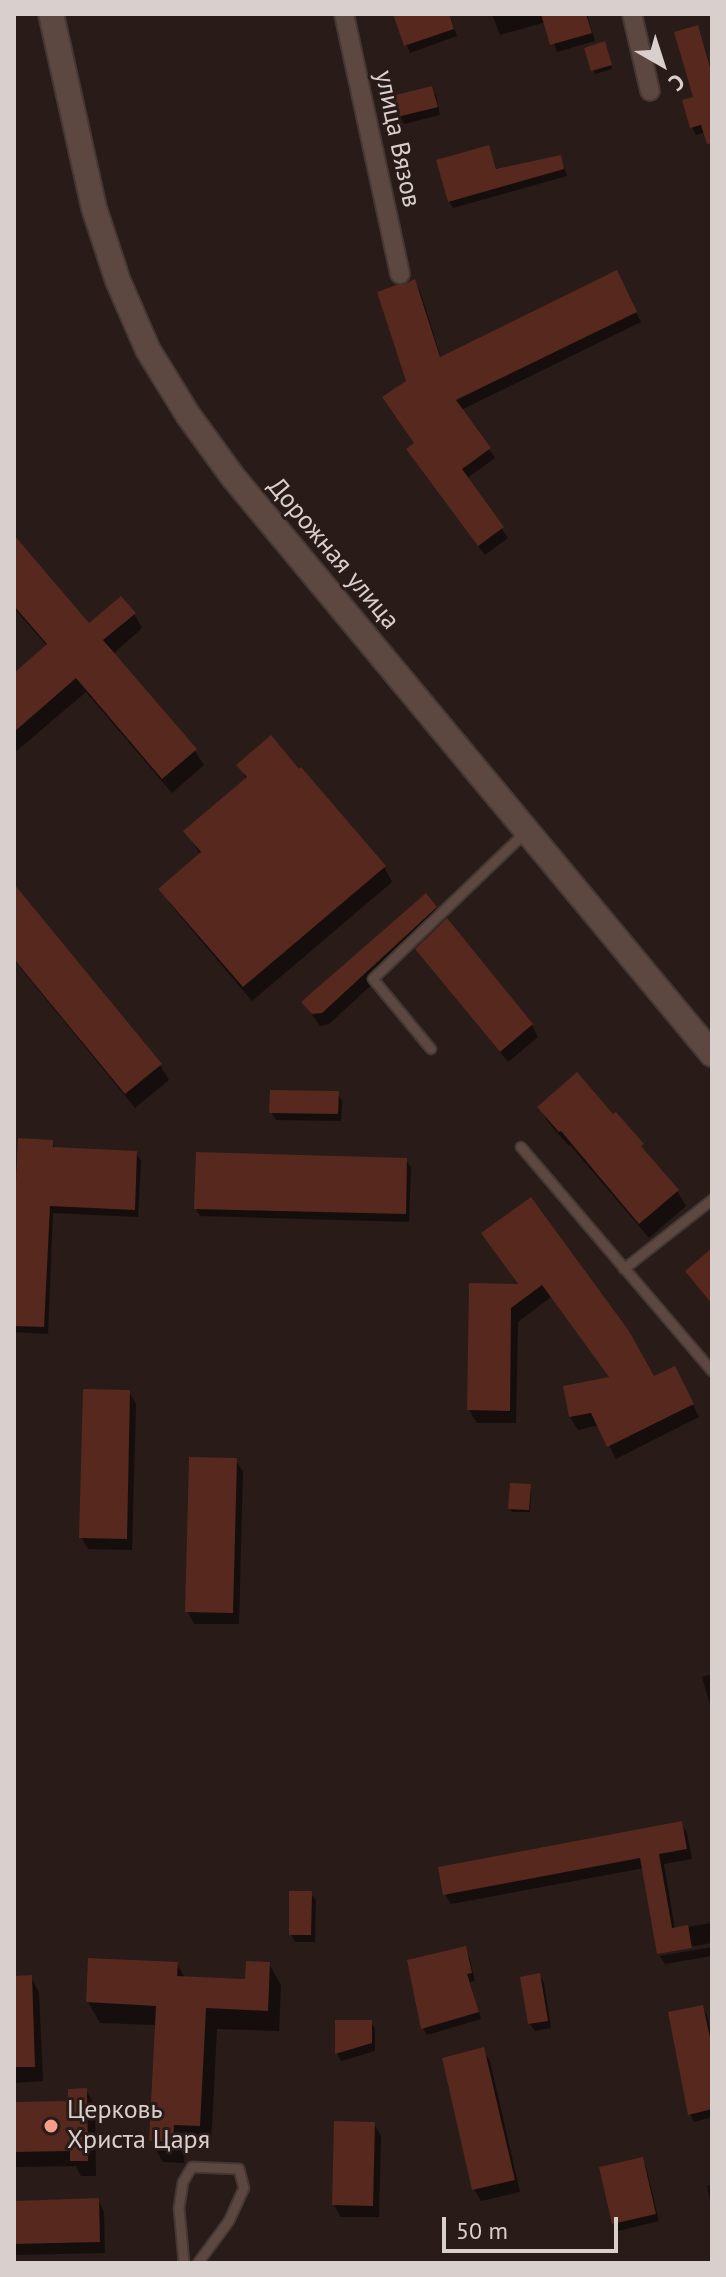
<!DOCTYPE html>
<html>
<head>
<meta charset="utf-8">
<style>
	body { margin:0 }
	#map { position:relative; width:726px; height:2277px; overflow:hidden; background:#281b18; font-family:"PT Sans",sans-serif }
	canvas { display:block }
	.frame { position:absolute; inset:0; border:16px solid #d9cfcd; pointer-events:none }
	.north { position:absolute; left:622px; top:24px; width:80px; height:80px; -webkit-text-stroke:6px #281b18; paint-order:stroke; rotate:141deg; font-size:22px; font-weight:700; line-height:32px; text-align:center; color:#d9cfcd }
	.north::after { content:''; display:block; margin:auto; width:28px; height:36px; background:#d9cfcd; clip-path:polygon(50% 0,100% 100%,50% 72%,0 100%) }
	.scale { position:absolute; left:442px; top:2217px; width:176px; height:36px; box-sizing:border-box; border:4px solid #d9cfcd; border-top:0; padding-left:10px; font-size:24px; line-height:28px; white-space:nowrap; color:#d9cfcd; -webkit-text-stroke:6px #281b18; paint-order:stroke }
</style>
</head>
<body>
<div id="map">
<canvas width="726" height="2277"></canvas>
<div class="frame"></div>
<div class="north">С</div>
<div class="scale">50 m</div>
</div>
<script>
const c = document.querySelector('canvas').getContext('2d');
c.lineJoin = 'round';
function paint(path, color) { c.fillStyle = color; c.fill(path, 'evenodd'); }
const shape = rows => new Path2D(rows.map(r => 'M' + r).join(''));
function trace(path, color, width, dash) { c.strokeStyle = color; c.lineWidth = width; c.lineCap = dash ? 'butt' : 'round'; c.setLineDash(dash || []); c.stroke(path); }
function label(font, color, halo, rows, align = 'center') {
  c.font = font + ' "PT Sans",sans-serif'; c.lineWidth = 6; c.setLineDash([]); c.textBaseline = 'middle'; c.strokeStyle = halo; c.fillStyle = color; for (const [text, x, y, turn = 0] of rows) {
    c.save(); c.translate(x, y); c.rotate((+turn || 0) * Math.PI / 180); c.textAlign = isNaN(turn) ? turn : align; if (halo) c.strokeText(text, 0, 0); c.fillText(text, 0, 0); c.restore();
  }
}
paint(shape([
	[395,14,449,14,457,36,410,53],
	[492,14,587,14,595,41,557,52,546,22,500,35],
	[697,27,701,35,712,72,712,130,696,135,692,127,696,99],
	[606,47,612,69,595,74,587,49],
	[431,88,436,95,440,115,404,124,399,116],
	[488,147,497,170,560,157,567,176,453,208,449,201],
	[414,282,420,291,441,358,621,282,641,322,461,410,495,458,466,479,508,538,485,555,414,459,415,444,408,381],
	[14,538,89,626,134,614,142,628,113,654,195,751,204,765,172,793,86,692,14,753,14,675,48,647,14,608],
	[239,765,384,867,392,882,252,1001,170,904,161,889,201,855,186,832,247,780],
	[14,887,160,1065,169,1080,135,1108,14,960],
	[436,908,442,920,329,1024,320,1026,304,1003],
	[447,921,532,1025,538,1037,508,1062,425,961,418,949],
	[337,1093,342,1101,341,1121,276,1120,271,1112],
	[539,1107,616,1115,677,1191,686,1206,649,1238,570,1145,569,1146,548,1122],
	[52,1142,56,1150,136,1153,141,1161,138,1217,53,1213,48,1334,14,1332,14,1269],
	[406,1160,411,1167,409,1222,200,1216,196,1209],
	[483,1233,653,1379,681,1381,699,1417,616,1459,599,1425,578,1430,570,1417,611,1379,551,1297,518,1322,516,1423,477,1423,469,1410,519,1286],
	[129,1392,136,1404,132,1550,88,1549,81,1537],
	[236,1460,243,1472,239,1624,194,1624,188,1612],
	[529,1486,531,1489,530,1512,512,1512,510,1508],
	[712,1674,712,1712,702,1677],
	[681,1823,687,1833,692,1859,664,1864,675,1929,712,1923,712,1943,660,1952,660,1955,644,1868,451,1904,445,1894],
	[311,1893,316,1901,315,1942,295,1942,291,1934],
	[712,1947,712,1956,665,1964,660,1956],
	[465,1949,469,1956,475,1981,470,1982,481,2019,427,2035,423,2028],
	[177,1964,185,1978,247,1981,269,1964,281,1985,279,2031,217,2029,211,2146,185,2145,184,2163,163,2162,151,2141,157,2025,100,2023,88,2002],
	[539,1975,544,1983,551,2028,535,2031,530,2024],
	[31,1977,39,1993,43,2081,14,2083,14,1978],
	[702,2007,707,2015,712,2040,712,2117,694,2122,690,2114],
	[371,2022,375,2029,375,2051,341,2061,337,2053],
	[483,2050,490,2061,520,2192,481,2201,474,2189],
	[86,2090,95,2106,96,2176,81,2176,76,2166,14,2167,14,2104,70,2103],
	[374,2124,381,2136,379,2217,341,2217,334,2205],
	[642,2159,646,2167,659,2221,618,2231,614,2223],
	[712,2184,712,2209,707,2186],
	[98,2200,104,2212,105,2253,15,2255,14,2203]
]), '#0007');
paint(shape([
	[393,14,449,14,454,29,404,46],
	[541,14,586,14,592,33,550,45],
	[698,25,712,74,712,143,707,144,701,125,690,128,682,100,693,97,674,32],
	[605,41,612,65,591,71,584,48],
	[432,86,438,107,397,117,392,96],
	[489,145,496,169,561,155,564,169,448,202,436,160],
	[617,270,637,312,456,400,491,448,462,469,504,527,478,546,406,449,414,443,382,397,406,381,377,292,396,285,403,285,415,279,440,357],
	[14,535,89,623,121,596,136,613,103,640,197,749,162,779,76,678,14,732,14,673,47,644,14,606],
	[271,735,299,769,301,767,386,866,243,987,158,889,201,852,183,831,247,777,236,765],
	[14,884,162,1064,125,1094,14,959],
	[426,893,437,907,322,1013,312,1014,301,1002],
	[447,918,533,1024,500,1052,415,949],
	[577,1072,613,1114,616,1112,644,1144,641,1146,679,1190,639,1224,561,1131,559,1132,537,1107],
	[270,1090,339,1091,338,1114,269,1113],
	[18,1138,53,1140,53,1147,137,1151,135,1210,50,1206,44,1327,14,1326,14,1226],
	[196,1152,407,1158,406,1214,194,1209],
	[531,1197,629,1331,654,1376,675,1366,694,1404,607,1447,591,1413,569,1417,563,1386,609,1377,542,1285,511,1308,510,1411,467,1410,469,1283,518,1284,481,1233],
	[712,1248,712,1304,685,1271],
	[83,1389,130,1390,127,1539,79,1538],
	[189,1457,237,1458,233,1613,185,1612],
	[510,1483,531,1484,529,1510,508,1509],
	[682,1821,687,1849,659,1854,672,1928,688,1925,692,1948,657,1954,640,1858,443,1895,438,1867],
	[289,1891,312,1891,311,1935,289,1935],
	[466,1946,472,1973,467,1974,479,2012,421,2029,407,1960],
	[88,1958,178,1962,177,1976,245,1979,246,1961,270,1962,268,2011,206,2008,200,2126,174,2125,173,2142,149,2141,156,2006,86,2002],
	[540,1973,548,2021,528,2024,520,1977],
	[32,1975,35,2067,14,2067,14,1976],
	[703,2005,712,2047,712,2109,688,2115,668,2012],
	[335,2020,372,2020,372,2043,335,2054],
	[484,2047,515,2180,472,2190,442,2058],
	[87,2088,88,2161,70,2161,70,2151,14,2152,14,2102,68,2101,68,2089],
	[334,2121,375,2122,373,2206,332,2205],
	[643,2157,656,2214,612,2224,599,2167],
	[99,2198,100,2242,14,2244,14,2201]
]), '#57281d');
const service = shape([
	[431,1049,373,979,526,832],
	[521,1147,712,1371],
	[624,1269,712,1200],
	[184,2263,179,2208,183,2182,192,2167,239,2169,244,2188,229,2221,198,2263]
]);
const minor = shape([
	[344,14,400,274],
	[632,14,650,91]
]);
const tertiary = shape([
	[51,14,94,208,118,281,148,350,188,415,233,477,712,1054]
]);
trace(service, '#443835', 13);
trace(minor, '#443835', 22);
trace(tertiary, '#443835', 28);
trace(service, '#5d4741', 9);
trace(minor, '#5d4741', 18);
trace(tertiary, '#5d4741', 24);
for (const [x, y, r, color] of [
	[51,2126,8,"#f49e89"]
]) { const dot = new Path2D(); dot.arc(x, y, r, 0, 2 * Math.PI); c.fillStyle = color; c.fill(dot); trace(dot, '#281b18', 3); }
label('26px', '#d9cfcd', '#281b18', [
	["улица Вязов",397,139,78],
	["Дорожная улица",333,554,50]
]);
label('26px', '#d9cfcd', '#281b18', [
	["Церковь",67,2111],
	["Христа Царя",67,2141]
], 'left');
</script>
</body>
</html>
